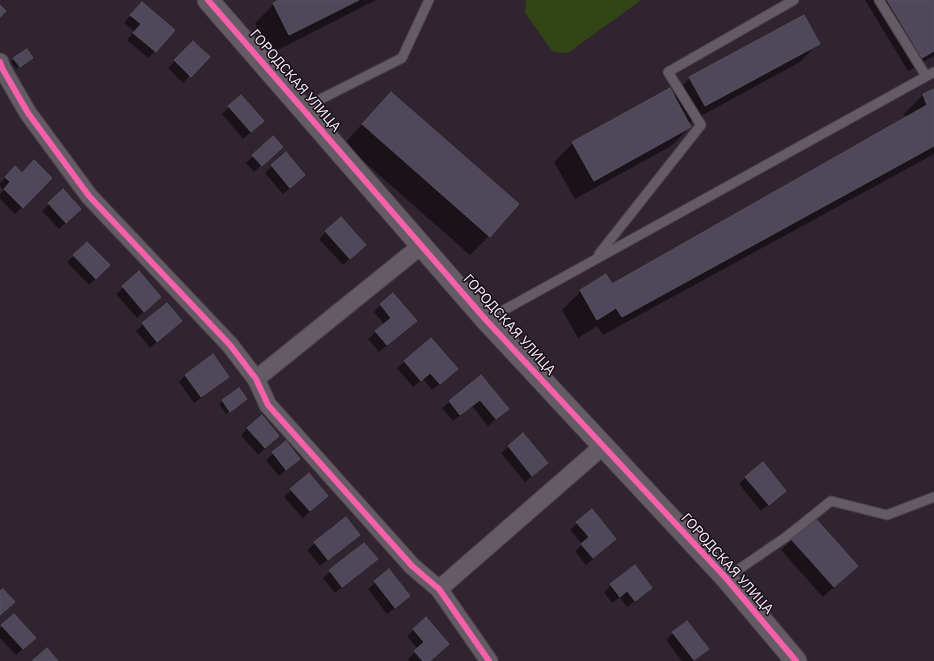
<!DOCTYPE html>
<html>
<head>
<meta charset="utf-8">
<style>
	body { margin:0 }
	canvas { display:block; background:#2f242f }
</style>
</head>
<body>
<canvas width="934" height="661"></canvas>
<script>
const c = document.querySelector('canvas').getContext('2d');
c.lineJoin = 'round';
function paint(path, color) { c.fillStyle = color; c.fill(path, 'evenodd'); }
const shape = rows => new Path2D(rows.map(r => 'M' + r).join(''));
function trace(path, color, width, dash) { c.strokeStyle = color; c.lineWidth = width; c.lineCap = dash ? 'butt' : 'round'; c.setLineDash(dash || []); c.stroke(path); }
function label(font, color, halo, rows, align = 'center') {
  c.font = font + ' "IBM Plex Sans",sans-serif'; c.lineWidth = 3; c.setLineDash([]); c.textBaseline = 'middle'; c.strokeStyle = halo; c.fillStyle = color; for (const [text, x, y, turn = 0] of rows) {
    c.save(); c.translate(x, y); c.rotate((+turn || 0) * Math.PI / 180); c.textAlign = isNaN(turn) ? turn : align; if (halo) c.strokeText(text, 0, 0); c.fillText(text, 0, 0); c.restore();
  }
}
paint(shape([
	[526,0,641,0,568,53,553,52,525,13]
]), '#334517');
paint(shape([
	[281,0,376,0,270,54,255,23,274,4],
	[865,0,933,0,934,2,934,56,908,71],
	[136,10,174,30,148,58,127,40,134,31,124,23],
	[193,42,209,57,183,83,168,68],
	[818,43,800,62,688,123,690,127,671,146,575,199,554,162,573,143,673,96,690,78],
	[14,59,28,61,16,69,11,62],
	[934,90,934,154,603,335,597,326,578,338,562,310,581,291,612,286,906,118,904,114,923,95],
	[391,93,489,236,470,255,344,144,373,112],
	[229,107,256,128,243,139,222,114],
	[273,137,274,153,254,172,246,163],
	[272,166,304,175,283,194,265,173],
	[15,168,22,174,51,178,15,214,0,199,0,194,4,190,0,186,0,183],
	[63,191,73,216,59,229,42,211],
	[326,232,357,252,343,265,319,239],
	[87,243,109,265,89,285,67,262],
	[139,273,160,297,137,318,116,294],
	[381,305,408,328,379,352,368,339,384,324,374,312],
	[181,321,150,348,136,331,143,324],
	[431,339,449,376,432,390,423,379,413,387,397,368],
	[186,375,228,376,221,383,194,403,179,382],
	[481,376,507,409,488,426,472,406,453,421,442,408],
	[238,389,242,402,226,414,219,404],
	[248,428,278,436,258,455,241,435],
	[523,434,547,463,525,482,501,453],
	[286,442,299,459,279,476,266,460],
	[746,477,778,497,761,511,739,484],
	[291,490,320,502,303,518,284,497],
	[346,518,359,534,320,566,307,550],
	[815,519,846,576,823,597,781,550],
	[577,523,615,539,586,565,575,551,582,544,570,530],
	[364,544,376,559,335,593,323,578],
	[389,571,402,602,387,614,368,589],
	[611,585,651,588,627,607,620,597,612,603,604,592],
	[14,615,27,645,16,655,0,638,0,628],
	[426,618,429,661,410,661,408,659,418,649,407,636],
	[673,633,707,649,693,661,682,661,666,640]
]), '#0007');
const building = shape([
	[279,0,359,0,289,35,273,3,279,0],
	[887,0,934,0,934,51,922,58,887,0],
	[142,2,175,30,156,52,133,33,141,24,130,15,142,2],
	[0,5,6,11,0,17,0,5],
	[804,15,820,44,705,106,689,77,804,15],
	[193,41,210,57,191,77,174,60,193,41],
	[27,49,33,58,20,67,13,58,27,49],
	[670,88,691,127,594,181,572,142,670,88],
	[934,89,934,146,622,317,616,308,597,320,580,290,606,274,612,284,927,105,923,94,934,89],
	[391,92,519,204,490,237,362,124,391,92],
	[241,95,264,121,251,132,228,106,241,95],
	[273,136,283,147,262,166,252,155,273,136],
	[286,152,305,175,290,188,271,165,286,152],
	[34,160,52,178,23,208,4,189,10,182,5,177,15,166,22,173,34,160],
	[63,189,81,209,66,223,48,203,63,189],
	[341,217,366,245,350,259,325,231,341,217],
	[87,242,110,265,96,279,73,255,87,242],
	[139,271,161,297,144,312,122,286,139,271],
	[393,293,417,321,387,345,375,331,391,318,380,304,393,293],
	[167,303,182,321,157,342,142,323,167,303],
	[431,338,458,369,440,384,430,373,421,381,404,361,431,338],
	[213,354,229,377,201,397,185,375,213,354],
	[481,375,509,409,496,419,480,400,460,415,449,401,481,375],
	[239,388,247,399,230,412,222,400,239,388],
	[262,415,279,436,265,448,247,428,262,415],
	[523,433,548,463,532,476,508,446,523,433],
	[286,441,300,459,286,470,272,452,286,441],
	[763,462,786,491,769,505,745,477,763,462],
	[309,473,328,496,310,511,290,489,309,473],
	[592,509,616,539,593,558,581,544,589,537,576,522,592,509],
	[346,517,360,535,328,560,314,542,346,517],
	[815,518,858,566,834,587,791,539,815,518],
	[364,543,378,559,342,587,329,570,364,543],
	[635,565,652,588,635,601,627,591,620,597,610,584,635,565],
	[389,569,410,596,395,608,374,581,389,569],
	[3,589,15,602,0,615,0,591,3,589],
	[14,614,36,638,23,649,1,625,14,614],
	[426,617,449,644,430,661,423,661,414,651,424,642,413,629,426,617],
	[687,621,709,649,694,660,672,632,687,621],
	[47,648,58,661,32,661,47,648]
]);
paint(building, '#4e485a');
trace(building, '#56515c', 1);
const service = shape([
	[879,0,926,76],
	[303,108,402,58,429,0],
	[599,254,701,125,668,72,794,0],
	[486,320,934,72],
	[726,578,786,537,831,501,887,515,934,497]
]);
const minor = shape([
	[0,62,2,68,28,113,89,196,230,345,256,379,268,405,412,566,439,589,489,661],
	[256,379,422,245],
	[439,589,603,446]
]);
const tertiary = shape([
	[208,0,486,320,726,578,796,661]
]);
trace(service, '#4b414b', 11);
trace(minor, '#4b414b', 19);
trace(tertiary, '#4b414b', 23);
trace(service, '#655b64', 9);
trace(minor, '#655b64', 17);
trace(tertiary, '#655b64', 21);
trace(shape([
	[208,0,486,320,726,578,796,661],
	[0,62,2,68,28,113,89,196,230,345,256,379,268,405,412,566,439,589,489,661]
]), '#f560ab', 6);
label('14px', '#fbedfa', '#160d16', [
	["ГОРОДСКАЯ УЛИЦА",295,81,49],
	["ГОРОДСКАЯ УЛИЦА",509,325,48],
	["ГОРОДСКАЯ УЛИЦА",727,564,48]
]);
</script>
</body>
</html>
